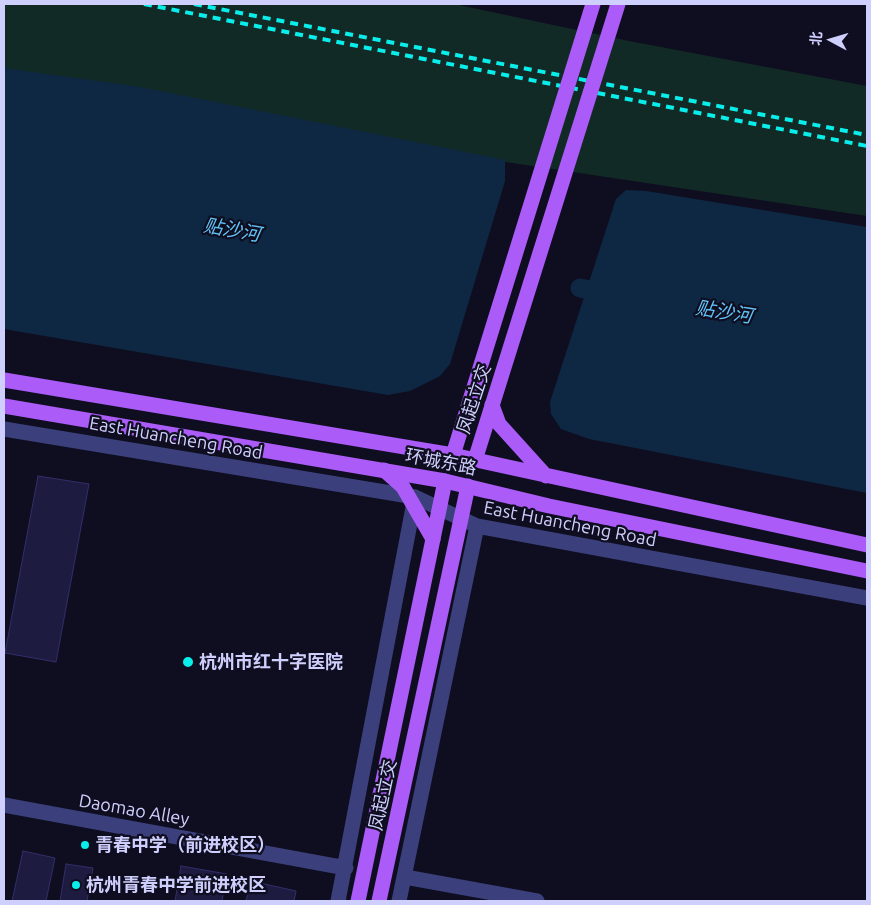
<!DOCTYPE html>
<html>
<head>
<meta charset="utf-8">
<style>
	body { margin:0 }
	#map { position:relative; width:871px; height:905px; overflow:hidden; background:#0f0e20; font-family:Ubuntu,"Noto Sans SC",sans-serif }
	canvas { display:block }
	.frame { position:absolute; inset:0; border:5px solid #cfcffd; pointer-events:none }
	.north { position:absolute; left:806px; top:15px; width:50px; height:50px; -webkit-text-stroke:4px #0f0e20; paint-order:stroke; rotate:276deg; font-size:14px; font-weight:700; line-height:20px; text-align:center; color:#cfcffd }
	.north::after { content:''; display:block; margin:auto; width:18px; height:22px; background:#cfcffd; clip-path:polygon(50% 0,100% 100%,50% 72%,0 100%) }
</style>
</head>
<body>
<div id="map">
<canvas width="871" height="905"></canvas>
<div class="frame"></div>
<div class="north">北</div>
</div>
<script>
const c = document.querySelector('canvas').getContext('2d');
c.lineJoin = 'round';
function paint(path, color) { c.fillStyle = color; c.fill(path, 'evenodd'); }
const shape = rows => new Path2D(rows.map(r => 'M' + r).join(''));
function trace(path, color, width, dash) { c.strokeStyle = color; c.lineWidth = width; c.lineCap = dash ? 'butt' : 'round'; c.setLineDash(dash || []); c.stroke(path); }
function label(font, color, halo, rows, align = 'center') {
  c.font = font + ' Ubuntu,"Noto Sans SC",sans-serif'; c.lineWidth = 4.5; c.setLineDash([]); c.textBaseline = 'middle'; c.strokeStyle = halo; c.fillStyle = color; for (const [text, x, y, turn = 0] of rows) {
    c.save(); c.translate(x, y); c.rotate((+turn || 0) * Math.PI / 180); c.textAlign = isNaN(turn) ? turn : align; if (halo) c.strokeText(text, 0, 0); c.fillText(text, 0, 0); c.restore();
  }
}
paint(shape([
	[4,4,454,4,629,41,867,86,867,216,4,87]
]), '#112a26');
paint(shape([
	[4,68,140,87,505,160,505,181,450,364,440,376,410,391,388,395,4,329],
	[626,190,646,191,867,227,867,493,589,439,561,429,551,414,550,402,616,199]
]), '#0e2844');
trace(shape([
	[580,288,611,294]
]), '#0e2844', 19);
const building = shape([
	[38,476,89,484,56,662,5,653,38,476],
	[23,851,55,858,46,901,12,901,23,851],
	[66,864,93,868,87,901,60,901,66,864],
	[181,866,227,874,222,901,175,901,181,866],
	[251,881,296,891,294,901,246,901,251,881]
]);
paint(building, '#1e1b40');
trace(building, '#332e6b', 1);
trace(shape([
	[4,429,415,497,477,526,867,598],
	[4,805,346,868],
	[405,877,537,901],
	[338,901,415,497],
	[399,901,477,526]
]), '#3b407d', 15);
trace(shape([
	[4,380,453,455,867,545],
	[492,405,499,424,546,476],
	[4,406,445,481,549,506,867,571],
	[358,901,433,539]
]), '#ab5bf8', 15);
trace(shape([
	[144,4,867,146],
	[194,4,867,135]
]), '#0aeeeb', 4, [8, 6]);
trace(shape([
	[453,455,593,4],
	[475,460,618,4],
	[384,470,403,487,433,539],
	[433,539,445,481],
	[379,901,468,486]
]), '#ab5bf8', 15);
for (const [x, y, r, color] of [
	[188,662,6,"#0aeeeb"],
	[85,845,5,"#0aeeeb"],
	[76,885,5,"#0aeeeb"]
]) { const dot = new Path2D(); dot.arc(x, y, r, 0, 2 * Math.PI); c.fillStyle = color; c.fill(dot); trace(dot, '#0f0e20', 2); }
label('18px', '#cfcffd', '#0f0e20', [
	["凤起立交",474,399,-72],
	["East Huancheng Road",176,438,10],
	["环城东路",441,462,11],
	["East Huancheng Road",570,524,11],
	["凤起立交",383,795,-78],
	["Daomao Alley",134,810,10]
]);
label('bold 18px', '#cfcffd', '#0f0e20', [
	["杭州市红十字医院",199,662],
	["青春中学（前进校区）",95,845],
	["杭州青春中学前进校区",86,885]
], 'left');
label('italic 19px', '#61c4f9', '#0f0e20', [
	["贴沙河",232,230,10],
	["贴沙河",724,312,9]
]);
</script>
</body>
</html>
